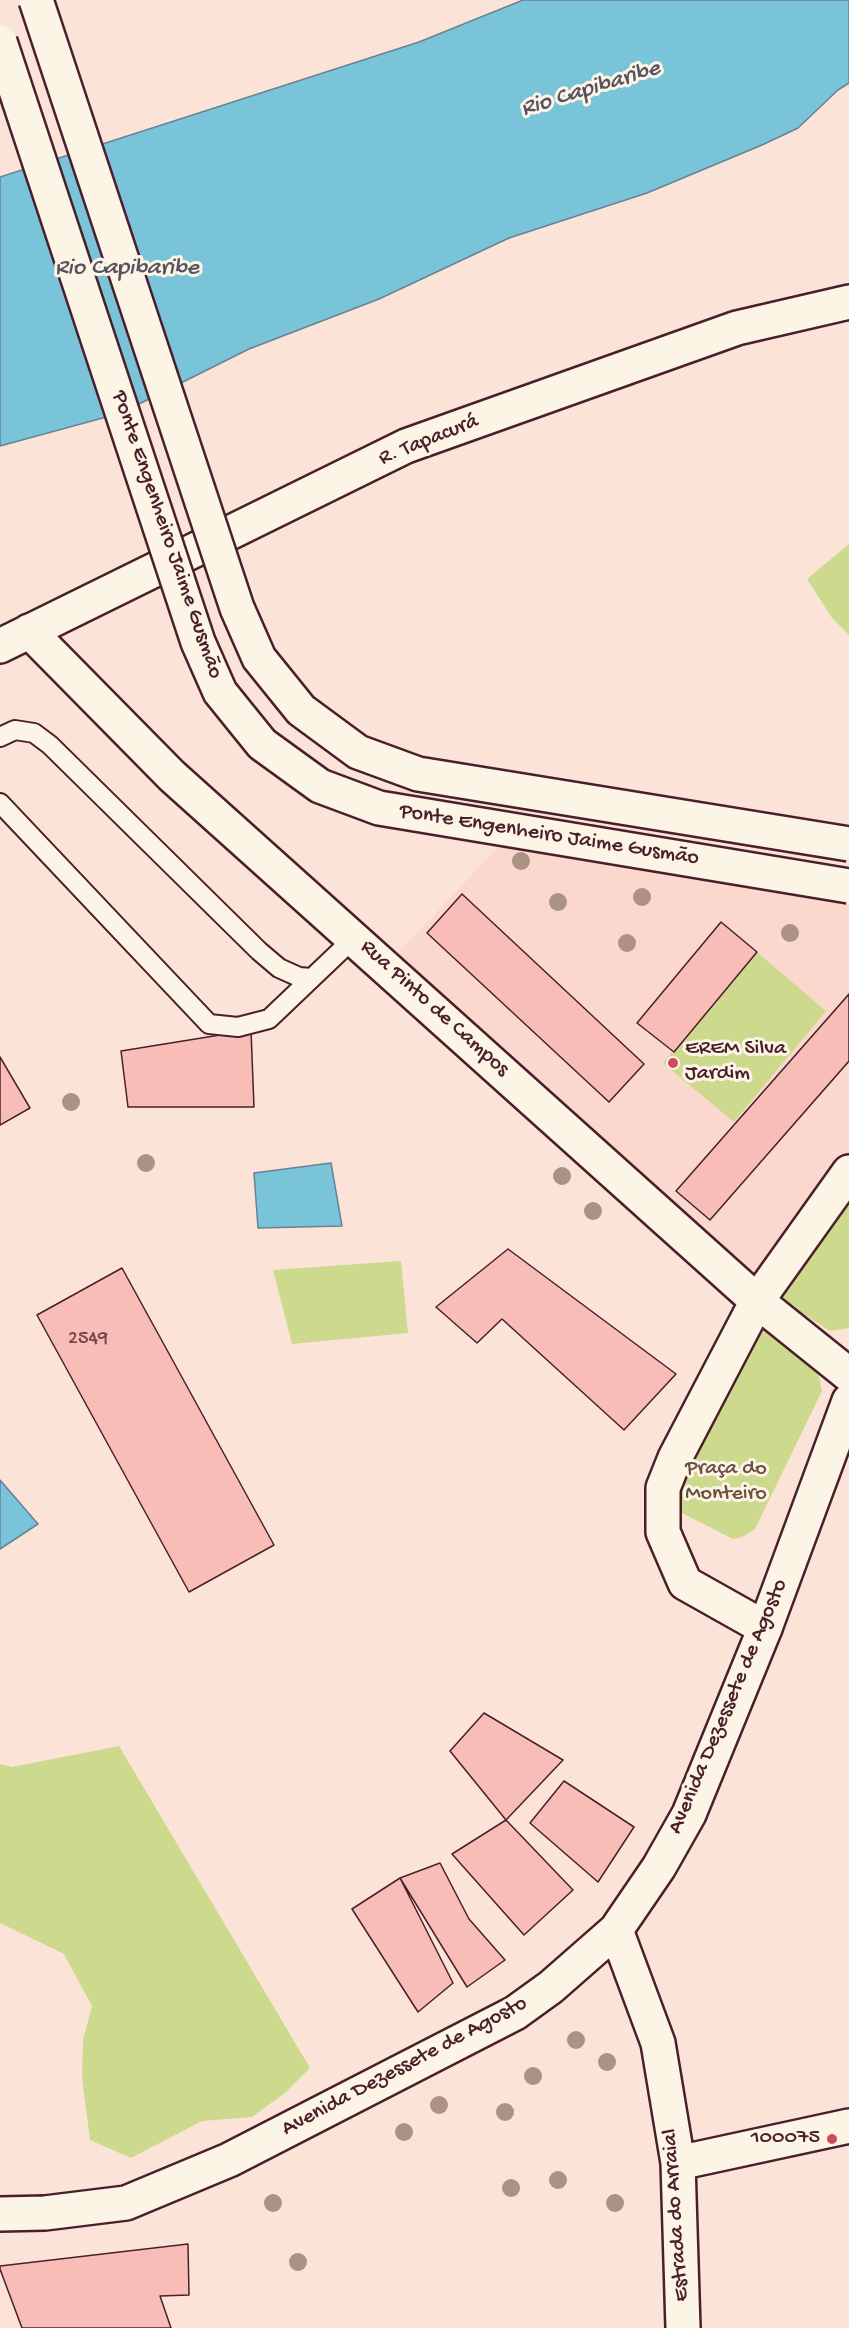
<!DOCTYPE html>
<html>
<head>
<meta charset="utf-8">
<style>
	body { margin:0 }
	canvas { display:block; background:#fbe4d7 }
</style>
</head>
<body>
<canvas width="849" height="2328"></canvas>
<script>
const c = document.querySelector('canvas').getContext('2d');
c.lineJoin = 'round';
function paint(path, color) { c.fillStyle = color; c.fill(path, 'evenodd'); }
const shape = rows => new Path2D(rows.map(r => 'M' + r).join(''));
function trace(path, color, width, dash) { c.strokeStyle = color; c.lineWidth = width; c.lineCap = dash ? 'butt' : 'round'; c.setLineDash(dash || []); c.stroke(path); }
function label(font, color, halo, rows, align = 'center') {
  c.font = font + ' "Gochi Hand",sans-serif'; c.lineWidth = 6; c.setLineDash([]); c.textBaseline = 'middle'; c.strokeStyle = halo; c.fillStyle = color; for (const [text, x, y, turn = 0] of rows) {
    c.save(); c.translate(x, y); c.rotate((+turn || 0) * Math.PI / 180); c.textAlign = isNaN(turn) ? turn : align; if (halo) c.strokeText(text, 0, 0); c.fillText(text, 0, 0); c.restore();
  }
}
paint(shape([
	[499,846,849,901,849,1160,757,1288,386,966]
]), '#fad8cd');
paint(shape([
	[849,544,849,635,832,618,807,579],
	[757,952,826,1011,734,1122,663,1063],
	[849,1172,849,1328,830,1331,777,1297],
	[401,1261,408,1333,292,1344,273,1270],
	[768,1325,818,1373,822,1391,755,1529,742,1537,733,1539,668,1506,752,1327],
	[119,1746,310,2068,285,2093,252,2117,202,2121,131,2158,90,2140,82,2078,83,2040,92,2006,64,1954,0,1923,0,1764,12,1767]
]), '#cdda8d');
const water = shape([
	[523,0,849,0,849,83,838,90,798,128,762,145,647,193,509,238,379,299,249,349,121,413,0,446,0,177,419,42,523,0],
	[331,1163,342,1226,258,1228,254,1173,331,1163],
	[0,1480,38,1524,0,1549,0,1480]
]);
paint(water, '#7ac4da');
trace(water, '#678294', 1.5);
const building = shape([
	[462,894,644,1064,609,1102,427,933,462,894],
	[721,922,757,952,674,1052,637,1023,721,922],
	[849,994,849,1061,710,1220,676,1191,849,994],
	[251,1030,254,1107,128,1107,121,1051,251,1030],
	[0,1057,30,1108,0,1125,0,1057],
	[508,1249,676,1374,624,1430,502,1319,477,1343,436,1307,508,1249],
	[122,1268,274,1545,189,1592,37,1315,122,1268],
	[484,1713,563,1760,506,1820,450,1751,484,1713],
	[564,1781,634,1827,598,1882,530,1823,564,1781],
	[506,1820,573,1890,524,1935,452,1854,506,1820],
	[440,1863,469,1919,505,1960,467,1987,400,1878,440,1863],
	[400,1878,453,1983,418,2012,352,1909,400,1878],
	[188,2244,189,2295,160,2296,171,2328,22,2328,0,2269,0,2266,188,2244]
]);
paint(building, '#f8bdb6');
trace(building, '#4a1f2b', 1.5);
const lane = shape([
	[0,737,15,730,34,733,50,745,259,951,279,968,299,977,312,978],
	[0,803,209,1024,238,1027,269,1019,354,938]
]);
const street = shape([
	[29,631,172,776,757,1301,849,1375],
	[0,646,406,446,737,328,849,302],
	[765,1628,685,1583,663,1532,663,1488,675,1458,757,1301,849,1172]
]);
const secondary = shape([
	[616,1930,658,2043,678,2163,683,2328],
	[678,2163,849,2126],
	[0,2214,45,2213,126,2203,229,2160,515,2013,551,1987,616,1930,659,1867,689,1814,765,1628,849,1401]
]);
trace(lane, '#4a1f2b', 22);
trace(street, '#4a1f2b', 38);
trace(secondary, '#4a1f2b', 38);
trace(lane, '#fcf5e5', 18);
trace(street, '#fcf5e5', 33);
trace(secondary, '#fcf5e5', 33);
const secondaryBridge = shape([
	[36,0,237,608,259,658,301,710,358,752,418,774,849,844],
	[0,42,198,642,220,692,262,744,320,786,379,808,849,886]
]);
trace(secondaryBridge, '#4a1f2b', 38, []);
trace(secondaryBridge, '#fcf5e5', 33);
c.fillStyle = '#ac9286';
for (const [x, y] of [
	[521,861],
	[642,897],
	[558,902],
	[790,933],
	[627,943],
	[71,1102],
	[146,1163],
	[562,1176],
	[593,1211],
	[576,2040],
	[607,2062],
	[533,2076],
	[439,2105],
	[505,2112],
	[404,2132],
	[558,2180],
	[511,2188],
	[273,2203],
	[615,2203],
	[298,2262]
]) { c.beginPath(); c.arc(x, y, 9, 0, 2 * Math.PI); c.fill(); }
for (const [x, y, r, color] of [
	[673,1063,6,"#d1495b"],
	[832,2139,6,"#d1495b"]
]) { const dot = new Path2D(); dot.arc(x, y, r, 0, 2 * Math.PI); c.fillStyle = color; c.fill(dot); trace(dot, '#fcf5e5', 2); }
label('20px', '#76464e', null, [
	["2549",88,1340]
]);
label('22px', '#4a1f2b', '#fcf5e5', [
	["R. Tapacurá",429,441,-22],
	["Ponte Engenheiro Jaime Gusmão",166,535,71],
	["Ponte Engenheiro Jaime Gusmão",549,836,9],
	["Rua Pinto de Campos",434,1009,42],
	["Avenida Dezessete de Agosto",729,1707,-67],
	["Avenida Dezessete de Agosto",405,2067,-28],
	["Estrada do Arraial",677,2215,-94]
]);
label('22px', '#4a1f2b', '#fcf5e5', [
	["EREM Silva",685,1050],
	["Jardim",685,1075],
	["100075",820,2139,"right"]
], 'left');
label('22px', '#6b4e44', '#fcf5e5', [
	["Praça do",726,1470],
	["Monteiro",726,1495]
]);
label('italic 24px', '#585160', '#fcf5e5', [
	["Rio Capibaribe",591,90,-17],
	["Rio Capibaribe",127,269]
]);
</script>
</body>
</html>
